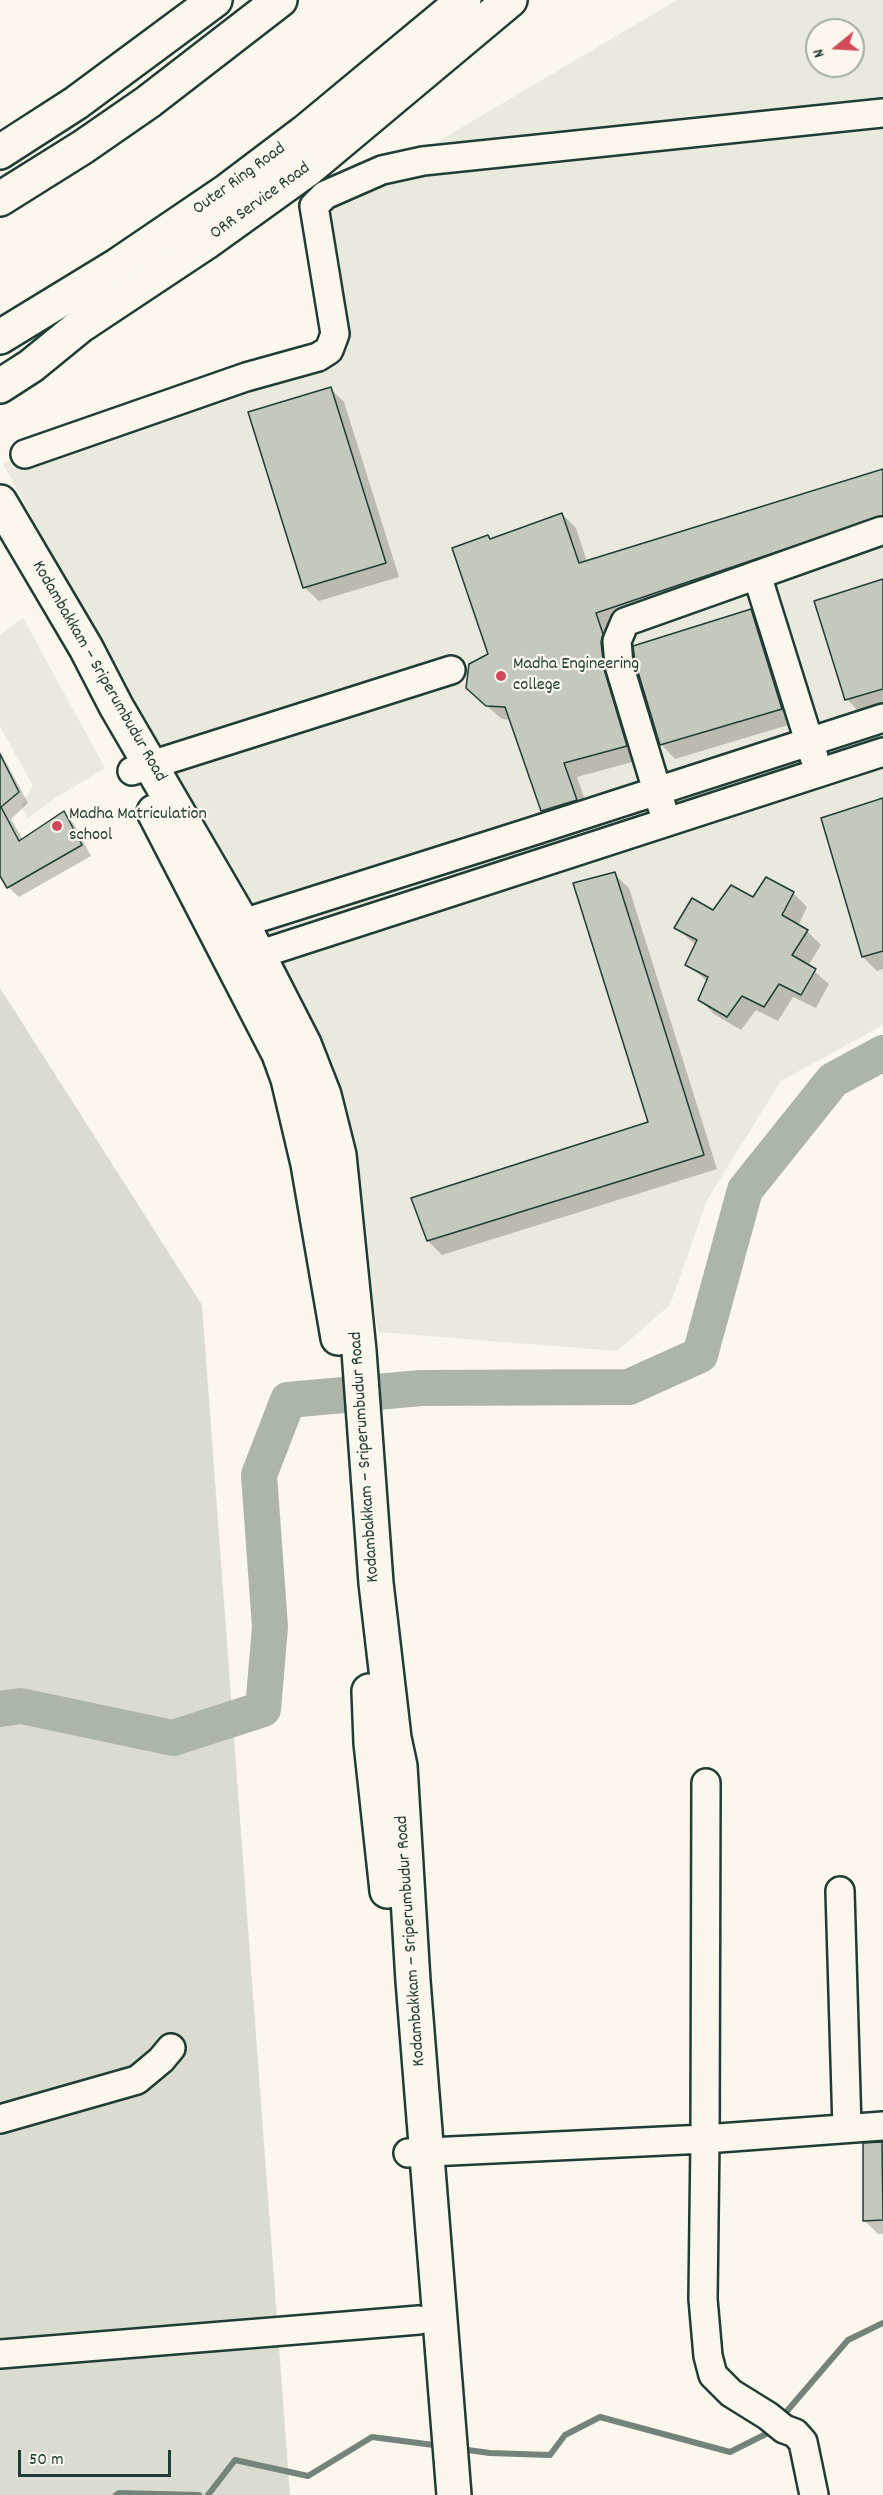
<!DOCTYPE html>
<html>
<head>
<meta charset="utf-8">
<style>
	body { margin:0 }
	#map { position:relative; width:883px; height:2495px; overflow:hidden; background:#fbf7ec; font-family:Dekko,sans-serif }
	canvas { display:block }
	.north { position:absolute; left:805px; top:18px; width:60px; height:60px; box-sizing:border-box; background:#fbf7ec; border:2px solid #a3ada2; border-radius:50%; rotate:252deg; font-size:16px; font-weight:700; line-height:24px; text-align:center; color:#1f3d34 }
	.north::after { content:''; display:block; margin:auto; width:21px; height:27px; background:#d1495b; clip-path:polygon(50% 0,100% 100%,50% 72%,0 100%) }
	.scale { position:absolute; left:18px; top:2450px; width:153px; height:27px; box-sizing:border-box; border:3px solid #1f3d34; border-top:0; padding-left:8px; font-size:18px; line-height:21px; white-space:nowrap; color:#1f3d34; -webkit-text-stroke:4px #fbf7ec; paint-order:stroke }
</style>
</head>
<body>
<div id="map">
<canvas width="883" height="2495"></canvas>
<div class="north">N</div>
<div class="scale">50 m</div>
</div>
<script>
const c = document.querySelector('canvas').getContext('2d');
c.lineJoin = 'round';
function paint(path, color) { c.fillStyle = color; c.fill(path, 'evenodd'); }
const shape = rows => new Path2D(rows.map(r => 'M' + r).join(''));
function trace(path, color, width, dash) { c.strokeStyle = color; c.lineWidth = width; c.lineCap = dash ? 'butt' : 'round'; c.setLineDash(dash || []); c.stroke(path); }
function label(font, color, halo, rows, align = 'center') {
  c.font = font + ' Dekko,sans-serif'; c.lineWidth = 4.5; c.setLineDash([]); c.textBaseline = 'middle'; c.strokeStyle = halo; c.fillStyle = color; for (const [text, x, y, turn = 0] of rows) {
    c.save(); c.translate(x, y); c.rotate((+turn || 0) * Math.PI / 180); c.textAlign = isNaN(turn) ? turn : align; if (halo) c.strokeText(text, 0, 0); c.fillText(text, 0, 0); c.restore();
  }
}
paint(shape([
	[677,0,883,0,883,1025,781,1081,707,1200,670,1305,617,1351,378,1332,334,1064,3,464,338,365,324,209],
	[817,30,853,30,853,66,817,66],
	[23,618,105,768,54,799,27,819,21,806,33,786,0,726,0,635]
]), '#eae9de');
paint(shape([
	[0,988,202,1305,290,2495,0,2495]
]), '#dbdcd1');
paint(shape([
	[330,388,344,402,399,577,319,601,304,587],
	[883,471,883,532,609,627,640,760,577,777,590,814,556,825,542,810,511,720,502,719,482,702,490,655,488,536,491,540,562,514,576,528,587,562],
	[883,580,883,705,859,712,847,699],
	[751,610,765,624,795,723,675,759,661,744],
	[0,751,28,803,11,819,23,840,64,813,74,824,91,856,19,897,8,887,0,873],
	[883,799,883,969,877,971,863,957],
	[614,874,629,888,717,1169,442,1255,428,1241,650,1123],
	[793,893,807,907,798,926,807,931,821,945,808,966,829,984,816,1008,793,997,778,1021,756,1010,741,1030,714,1014,699,999,708,982,687,964,696,945,676,928,713,912,754,899],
	[883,2144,883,2234,878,2234,864,2220,864,2145]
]), '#0003');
trace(shape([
	[781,2418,848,2340,883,2323],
	[460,2449,490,2453,550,2455,565,2435,600,2417,730,2452,768,2433,772,2428],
	[116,2495,119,2493,199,2495],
	[208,2495,235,2460,308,2476,372,2437,441,2446]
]), '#74847b', 6);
trace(shape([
	[0,1709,21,1706,173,1738,263,1709,270,1627,259,1475,288,1400,421,1388,629,1387,700,1355,745,1190,833,1080,883,1053]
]), '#adb4aa', 36);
const building = shape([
	[331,387,386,563,303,588,248,412,331,387],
	[883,469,883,516,596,613,603,634,601,642,604,669,627,746,564,763,577,800,541,811,505,707,486,706,466,688,469,664,488,654,452,548,488,535,490,539,562,513,579,563,883,469],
	[883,579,883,689,845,700,814,601,883,579],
	[751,609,782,709,660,745,635,662,633,646,751,609],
	[0,754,19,792,1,807,19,841,64,811,82,845,7,888,0,876,0,754],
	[883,798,883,951,862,957,821,818,883,798],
	[615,872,704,1155,427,1241,411,1198,648,1122,573,883,615,872],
	[766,877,794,892,782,915,808,930,792,955,816,969,801,995,779,984,764,1007,742,996,727,1017,698,1000,708,977,685,965,697,940,674,928,692,898,713,910,731,885,753,897,766,877],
	[882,2142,883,2220,863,2221,863,2143,882,2142]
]);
paint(building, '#c4c9be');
trace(building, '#1f3d34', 1.5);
const minor = shape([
	[25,454,246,377,318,357,329,350,335,334,314,206,325,195,382,170,423,161,883,113],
	[757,575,814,757],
	[132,771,451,670],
	[662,807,619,665,617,641,625,622,881,531],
	[224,929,524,834,883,718],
	[239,961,883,752],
	[706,1783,705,2139,703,2299,708,2356,713,2375,731,2393,768,2416,784,2429,795,2433,803,2442,814,2495],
	[840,1891,847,2128],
	[0,2119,137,2080,161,2060,171,2048],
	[408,2153,705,2139,883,2126],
	[0,2354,419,2320]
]);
const major = shape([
	[0,152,76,103,215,0],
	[0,386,31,366,80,326,205,243,308,169,510,0],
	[0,502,86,648,116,706,240,919,304,1044,324,1095,339,1155,359,1351,376,1583,394,1738,400,1766,413,1981,454,2495],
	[154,812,279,1054,288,1079,308,1164,338,1338],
	[369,1691,371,1743,387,1891]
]);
const highway = shape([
	[0,199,83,147,148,102,280,0],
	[0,337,118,265,227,191,305,132,464,0]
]);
trace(minor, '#1f3d34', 32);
trace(major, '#1f3d34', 38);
trace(highway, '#1f3d34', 38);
trace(minor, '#fbf7ec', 27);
trace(major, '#fbf7ec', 33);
trace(highway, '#fbf7ec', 33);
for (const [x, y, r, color] of [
	[501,676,6,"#d1495b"],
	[57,826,6,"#d1495b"]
]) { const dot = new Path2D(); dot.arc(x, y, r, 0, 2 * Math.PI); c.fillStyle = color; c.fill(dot); trace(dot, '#fbf7ec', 2); }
label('18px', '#1f3d34', '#fbf7ec', [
	["Outer Ring Road",240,180,-36],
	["ORR Service Road",261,202,-36],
	["Kodambakkam – Sriperumbudur Road",98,672,60],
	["Kodambakkam – Sriperumbudur Road",366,1457,-94],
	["Kodambakkam – Sriperumbudur Road",412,1941,-94]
]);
label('18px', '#1f3d34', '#fbf7ec', [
	["Madha Engineering",513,666],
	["college",513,687],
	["Madha Matriculation",69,816],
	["school",69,837]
], 'left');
</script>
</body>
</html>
